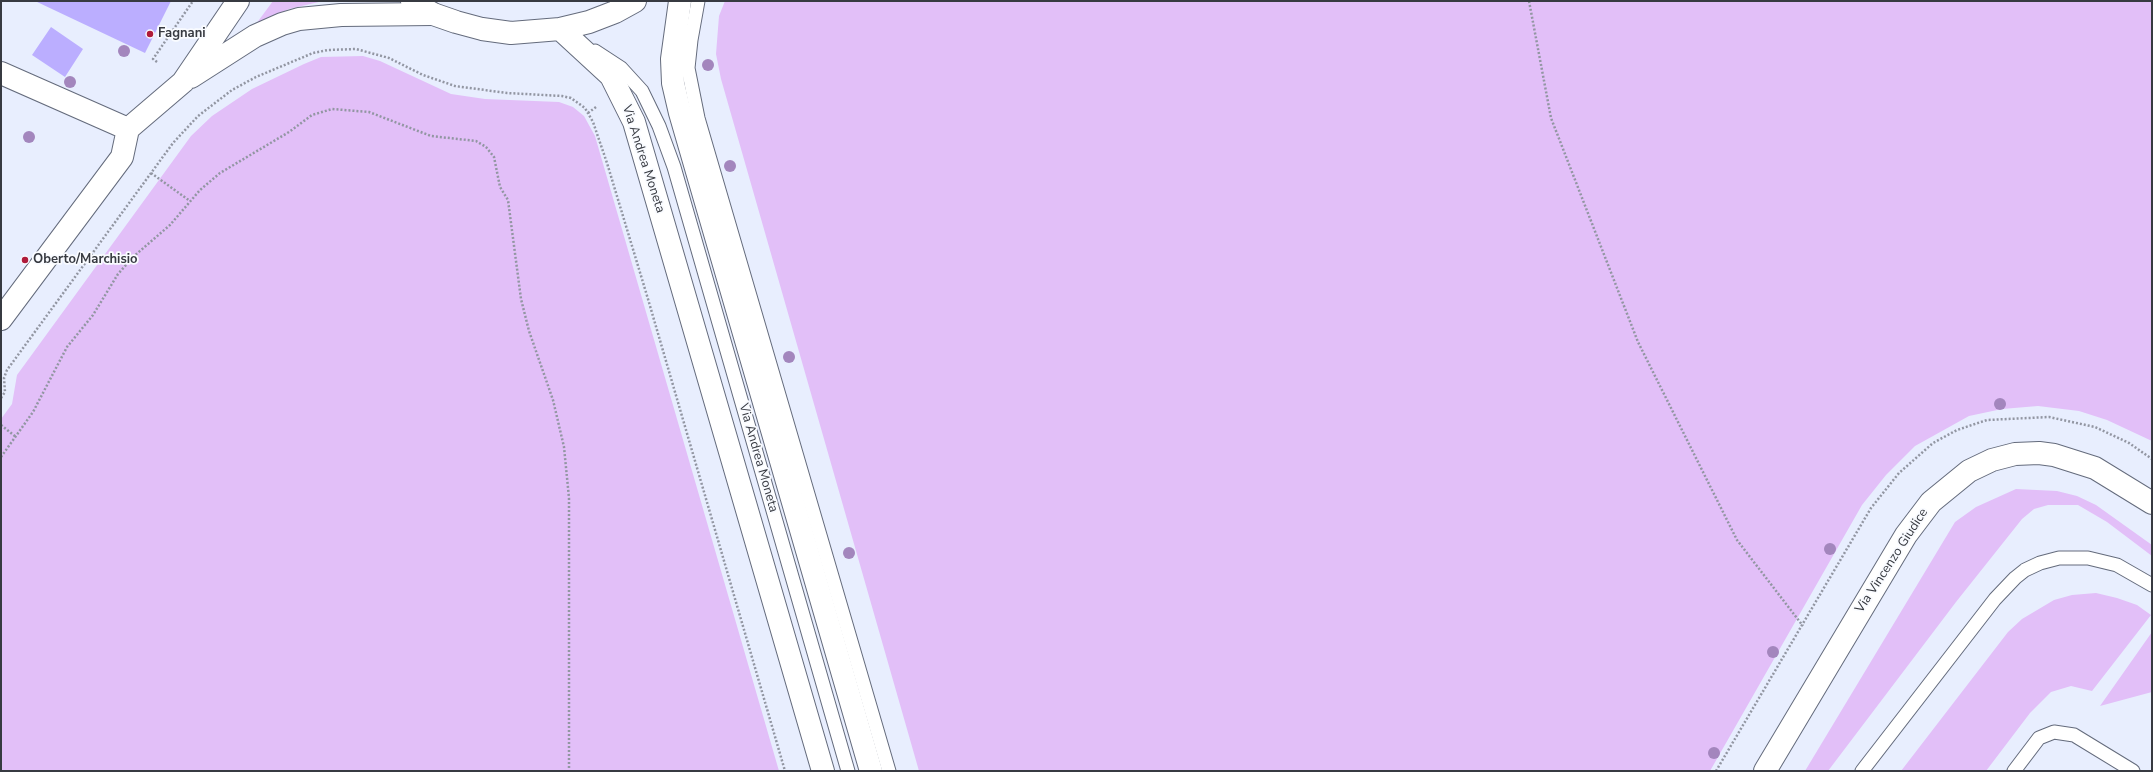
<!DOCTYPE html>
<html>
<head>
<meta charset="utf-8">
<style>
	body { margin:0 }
	#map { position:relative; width:2153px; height:772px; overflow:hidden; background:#e8eefe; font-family:"Nunito Sans",sans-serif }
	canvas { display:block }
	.frame { position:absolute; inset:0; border:2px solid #373a41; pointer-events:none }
</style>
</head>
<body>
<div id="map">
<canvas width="2153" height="772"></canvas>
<div class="frame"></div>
</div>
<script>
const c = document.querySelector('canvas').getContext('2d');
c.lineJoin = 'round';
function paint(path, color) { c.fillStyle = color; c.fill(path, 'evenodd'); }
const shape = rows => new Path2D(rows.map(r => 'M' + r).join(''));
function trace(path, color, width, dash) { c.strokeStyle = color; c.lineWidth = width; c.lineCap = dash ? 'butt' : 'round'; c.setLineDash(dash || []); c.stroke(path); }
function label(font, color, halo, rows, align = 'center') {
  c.font = font + ' "Nunito Sans",sans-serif'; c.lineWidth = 3.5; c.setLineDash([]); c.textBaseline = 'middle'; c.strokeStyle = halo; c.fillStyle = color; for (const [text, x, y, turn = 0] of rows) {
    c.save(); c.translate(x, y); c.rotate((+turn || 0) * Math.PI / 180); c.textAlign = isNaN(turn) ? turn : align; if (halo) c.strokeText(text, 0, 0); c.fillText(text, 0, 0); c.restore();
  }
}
paint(shape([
	[273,1,323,1,289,9,256,24],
	[725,1,2152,1,2152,441,2107,420,2079,411,2038,406,2002,409,1969,416,1915,446,1886,475,1862,505,1710,771,919,771,721,79,716,54,719,16],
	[363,56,380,61,451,94,485,99,559,102,573,107,584,116,595,136,779,771,1,771,1,419,12,404,17,375,191,136,212,116,252,89,304,64,321,57],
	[2016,489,2057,491,2077,496,2096,505,2152,545,2152,556,2107,522,2078,505,2048,505,2034,509,2022,519,1956,602,1828,771,1805,771,1955,522,1976,507],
	[2096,593,2117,598,2137,605,2151,615,2092,691,2071,686,2051,692,2030,713,1986,771,1901,771,2008,632,2022,619,2054,600,2072,595],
	[2152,632,2152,692,2100,706]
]), '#e2bff8');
paint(shape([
	[35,1,171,1,145,53],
	[51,27,83,49,65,77,32,55]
]), '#bbaeff');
const service = shape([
	[698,1,691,40,688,68,698,118,889,771],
	[595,51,621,68,642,91,659,126,674,167,848,771],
	[1862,771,1995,599,2015,578,2025,570,2040,563,2059,558,2088,558,2117,565,2152,585],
	[2014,771,2039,738,2054,732,2074,735,2133,771]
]);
const minor = shape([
	[1,73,128,129],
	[191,77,255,36,282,24,299,19,341,15,433,14],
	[1,319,122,157,128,129,183,82,238,1]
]);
const tertiary = shape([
	[412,1,433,14,456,22,482,29,511,33,560,29,589,22,615,12,635,1],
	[680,1,672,59,673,83,680,113,871,771],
	[560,29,611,76,634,122,823,771],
	[1765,771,1906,535,1931,502,1969,471,1992,460,2015,454,2039,453,2054,455,2095,468,2152,503]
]);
trace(service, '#646b7c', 15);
trace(minor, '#646b7c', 24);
trace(tertiary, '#646b7c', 24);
trace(shape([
	[1529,1,1551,118,1638,342,1737,540,1803,626],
	[157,62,153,59,193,1],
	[588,113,596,107],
	[151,173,190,201],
	[1,398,5,392,4,378,7,370,173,143,198,116,232,90,256,77,313,53,328,50,356,49,389,58,423,75,455,86,507,93,562,96,571,98,585,108,593,122,607,163,648,299,785,771],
	[1,425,16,437],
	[1,457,33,412,67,347,93,315,118,274,133,257,170,225,200,190,220,173,289,132,312,115,332,109,369,112,431,136,476,141,486,147,494,157,500,187,508,200,521,299,529,331,553,400,564,447,569,498,569,771],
	[1716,771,1871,508,1899,473,1933,443,1957,430,1987,420,2049,417,2095,427,2129,443,2152,459]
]), '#9296a2', 2.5, [2, 2]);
trace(service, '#fff', 13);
trace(minor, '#fff', 22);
trace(tertiary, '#fff', 22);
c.fillStyle = '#a386bd';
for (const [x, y] of [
	[124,51],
	[708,65],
	[70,82],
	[29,137],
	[730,166],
	[789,357],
	[2000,404],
	[1830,549],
	[849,553],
	[1773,652],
	[1714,753]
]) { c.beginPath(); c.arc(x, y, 6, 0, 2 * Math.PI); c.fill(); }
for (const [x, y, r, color] of [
	[150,34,4,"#af1b3a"],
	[25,260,4,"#af1b3a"]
]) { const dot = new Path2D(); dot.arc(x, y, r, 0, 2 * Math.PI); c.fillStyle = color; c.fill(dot); trace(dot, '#f9fbff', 1.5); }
label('bold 13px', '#373a41', '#f9fbff', [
	["Fagnani",158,34],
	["Oberto/Marchisio",33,260]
], 'left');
label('13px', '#373a41', '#f9fbff', [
	["Via Andrea Moneta",643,159,72],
	["Via Andrea Moneta",758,458,74],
	["Via Vincenzo Giudice",1892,561,-57]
]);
</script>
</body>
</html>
